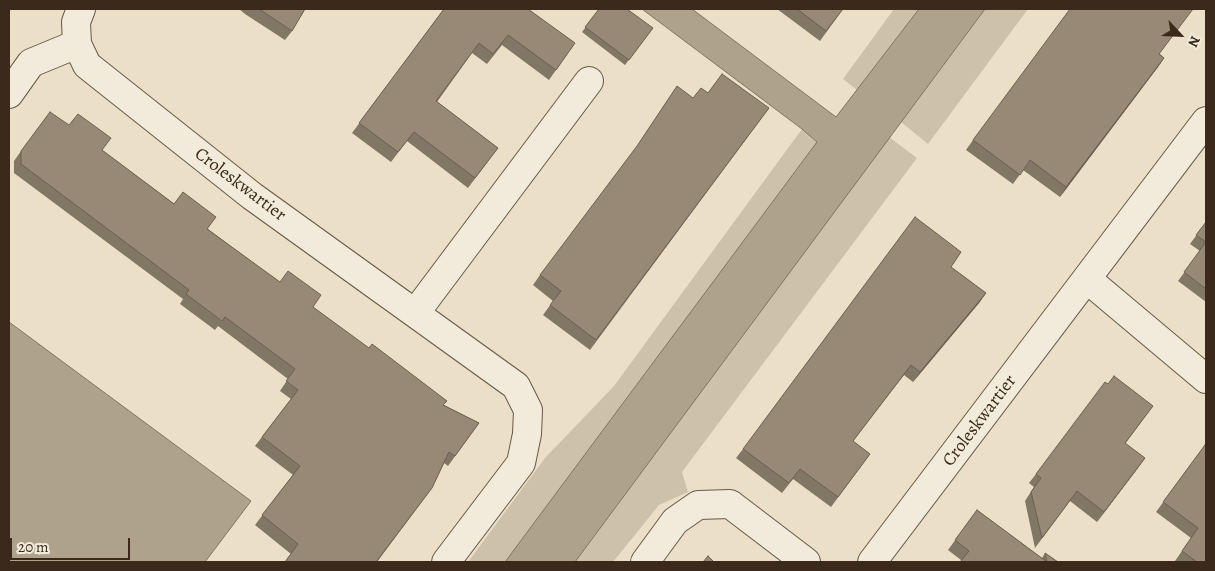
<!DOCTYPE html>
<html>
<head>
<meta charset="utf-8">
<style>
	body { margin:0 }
	#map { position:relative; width:1215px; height:571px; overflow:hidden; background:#ebe0c7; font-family:Alegreya,serif }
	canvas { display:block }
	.frame { position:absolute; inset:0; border:10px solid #3b2a1c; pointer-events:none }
	.north { position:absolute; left:1155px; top:10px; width:50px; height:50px; -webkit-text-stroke:4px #f2ebdb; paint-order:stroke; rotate:115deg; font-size:14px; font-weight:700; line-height:20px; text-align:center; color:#3b2a1c }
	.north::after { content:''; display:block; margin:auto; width:18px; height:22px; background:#3b2a1c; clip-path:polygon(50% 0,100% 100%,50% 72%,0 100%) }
	.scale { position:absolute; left:10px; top:538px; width:120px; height:22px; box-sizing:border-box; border:2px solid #3b2a1c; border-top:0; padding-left:6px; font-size:15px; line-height:18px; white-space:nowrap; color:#3b2a1c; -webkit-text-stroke:4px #f2ebdb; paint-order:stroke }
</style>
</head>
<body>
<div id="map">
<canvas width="1215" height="571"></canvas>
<div class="frame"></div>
<div class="north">N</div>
<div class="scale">20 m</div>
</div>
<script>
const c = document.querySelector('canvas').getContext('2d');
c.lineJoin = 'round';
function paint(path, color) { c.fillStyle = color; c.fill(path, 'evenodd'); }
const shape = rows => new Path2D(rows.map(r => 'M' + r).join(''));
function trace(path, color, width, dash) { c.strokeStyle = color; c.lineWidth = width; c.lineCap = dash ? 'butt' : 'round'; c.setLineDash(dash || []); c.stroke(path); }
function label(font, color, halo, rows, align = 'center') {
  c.font = font + ' Alegreya,serif'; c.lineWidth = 4; c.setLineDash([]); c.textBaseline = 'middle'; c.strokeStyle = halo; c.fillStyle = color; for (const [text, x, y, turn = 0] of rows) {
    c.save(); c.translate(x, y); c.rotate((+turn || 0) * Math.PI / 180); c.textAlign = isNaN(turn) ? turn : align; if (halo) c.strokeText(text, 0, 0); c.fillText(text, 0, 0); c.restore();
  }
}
paint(shape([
	[894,9,919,9,857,90,843,79],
	[985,9,1028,9,928,144,901,122],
	[802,129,817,142,505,562,468,562,545,458,614,386],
	[889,137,917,158,682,472,688,492,659,505,613,562,575,562]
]), '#cdc1aa');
const water = shape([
	[642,9,692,9,836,117,919,9,985,9,575,562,505,562,817,142,802,129,642,9],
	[9,322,251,501,205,562,9,562,9,322]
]);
paint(water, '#afa28d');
trace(water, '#817260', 1);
const minor = shape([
	[81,9,76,22,77,44,87,65,252,196,516,386,528,410,527,434,521,463,446,562],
	[9,94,31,63,77,44],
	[1087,279,1206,379],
	[416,312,589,81],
	[645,562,675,521,698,505,730,504,806,562],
	[872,562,1206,121]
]);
trace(minor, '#675847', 30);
trace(minor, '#f2ebdb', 28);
paint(shape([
	[239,9,305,9,292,31,285,40,245,14],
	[444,9,575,43,549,80,502,45,487,64,472,53,437,102,498,148,468,188,407,141,391,162,352,133],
	[599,9,653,28,625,65,582,32],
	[777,9,843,9,820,41],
	[1160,54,1164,58,1158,67,1060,197,1023,170,1013,184,966,150,973,140],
	[708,93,769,108,590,350,543,315,553,301,533,285,540,275,693,98],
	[102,150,444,405,479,423,448,466,444,463,432,488,377,562,285,562,291,554,255,525,293,475,255,446,291,399,280,391,288,379,218,326,215,330,180,304,183,299,14,173,14,161,21,151],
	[1206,222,1206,302,1178,281,1200,251,1190,244],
	[951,267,986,293,979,303,913,382,904,375,853,441,870,454,831,507,793,479,782,493,736,458,743,449],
	[1108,384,1153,406,1125,444,1145,458,1097,522,1070,501,1035,548,1025,501,1034,487,1029,483,1036,474],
	[1205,445,1206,562,1177,562,1175,561,1191,538,1156,512],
	[977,510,1042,558,1045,553,1058,562,961,560,948,550]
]), '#827665');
paint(shape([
	[1164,58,1158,67,1060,197,1066,187],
	[986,293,979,303,913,382,920,372],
	[1145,458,1138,468,1097,522,1104,512]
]), '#6a6052');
const building = shape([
	[259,9,305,9,292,31,259,9],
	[444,9,528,9,575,43,556,70,508,35,493,54,479,43,436,101,498,148,475,178,414,132,398,152,359,123,444,9],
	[599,9,627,9,653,28,629,60,585,27,599,9],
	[797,9,843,9,826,31,797,9],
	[1070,9,1193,9,1159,54,1164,58,1066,187,1030,160,1020,175,973,140,1070,9],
	[722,74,769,108,596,340,550,305,561,291,540,275,637,146,677,86,693,98,701,88,708,93,722,74],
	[50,112,69,125,78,114,111,138,102,150,174,204,183,192,216,217,207,229,280,282,288,271,321,295,313,307,369,348,372,344,447,401,443,405,479,423,455,456,449,452,432,488,376,562,285,562,298,544,262,515,300,466,262,437,298,390,286,381,295,369,225,317,222,321,186,294,189,290,21,164,21,151,50,112],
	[915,217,961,252,951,267,986,293,920,372,911,365,853,441,870,454,838,497,800,469,789,483,743,449,915,217],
	[1206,222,1206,242,1196,235,1206,222],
	[1206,242,1206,289,1184,272,1206,242],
	[1114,376,1153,406,1125,443,1145,458,1104,512,1077,491,1042,538,1031,492,1041,478,1036,474,1105,382,1108,384,1114,376],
	[1205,445,1206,446,1206,562,1197,562,1182,551,1198,528,1163,502,1205,445],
	[977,510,1047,562,1045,553,1058,562,960,562,969,551,955,540,977,510],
	[708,556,714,562,703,562,708,556]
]);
paint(building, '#978975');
trace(building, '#6a6052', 1);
label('18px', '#3b2a1c', '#f2ebdb', [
	["Croleskwartier",240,185,37],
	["Croleskwartier",980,421,-53]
]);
</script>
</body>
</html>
